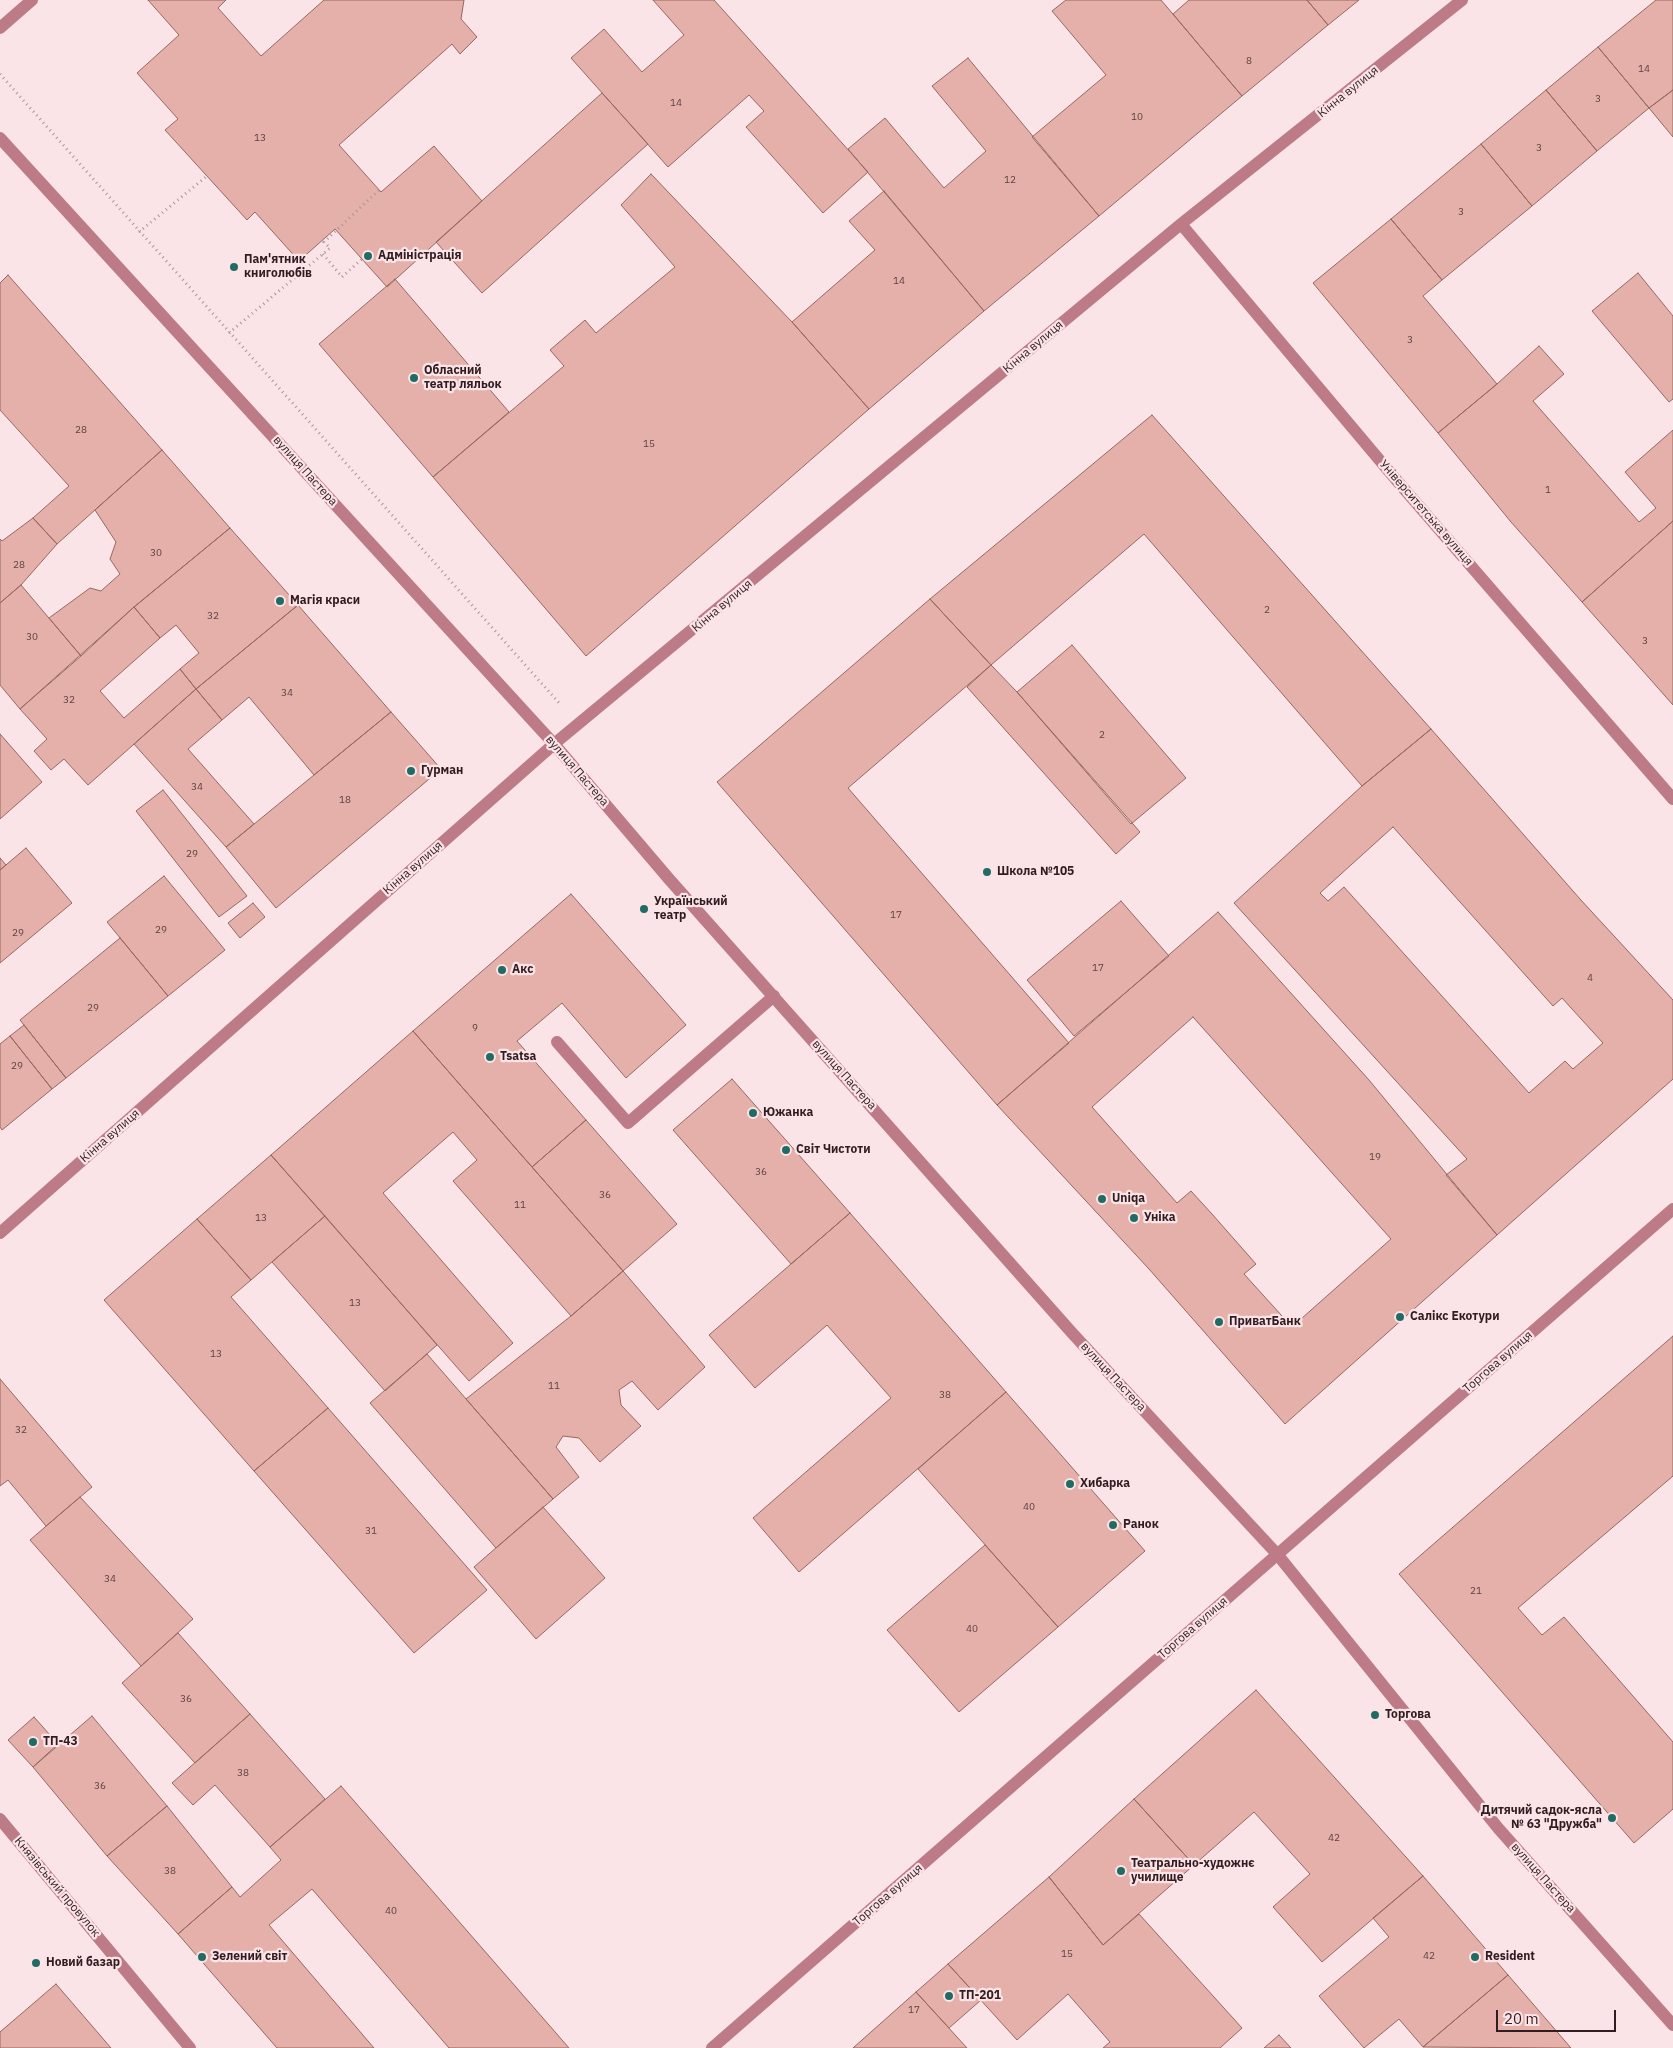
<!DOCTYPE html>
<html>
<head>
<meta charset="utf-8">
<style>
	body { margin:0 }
	#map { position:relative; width:1673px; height:2048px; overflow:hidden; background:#fbe4e7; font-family:"IBM Plex Sans",sans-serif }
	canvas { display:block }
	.scale { position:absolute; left:1496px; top:2010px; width:120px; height:22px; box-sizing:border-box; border:2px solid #311d21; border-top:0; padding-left:6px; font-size:15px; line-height:18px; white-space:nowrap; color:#311d21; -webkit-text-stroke:4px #fbe4e7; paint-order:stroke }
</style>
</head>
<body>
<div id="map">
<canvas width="1673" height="2048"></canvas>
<div class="scale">20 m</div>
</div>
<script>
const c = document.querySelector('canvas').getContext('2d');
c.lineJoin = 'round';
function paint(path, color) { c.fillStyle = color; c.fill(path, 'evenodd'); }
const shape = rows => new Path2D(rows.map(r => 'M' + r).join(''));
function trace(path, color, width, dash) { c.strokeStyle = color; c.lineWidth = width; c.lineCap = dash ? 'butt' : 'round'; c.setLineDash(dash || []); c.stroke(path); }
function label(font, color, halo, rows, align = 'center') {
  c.font = font + ' "IBM Plex Sans",sans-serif'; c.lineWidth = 4.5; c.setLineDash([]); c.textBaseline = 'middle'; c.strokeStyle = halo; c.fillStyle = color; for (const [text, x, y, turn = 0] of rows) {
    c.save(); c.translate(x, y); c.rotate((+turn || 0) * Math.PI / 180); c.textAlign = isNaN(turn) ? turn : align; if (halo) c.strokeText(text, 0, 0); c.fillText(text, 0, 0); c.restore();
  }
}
const building = shape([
	[148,0,226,0,218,8,261,56,324,0,464,0,461,19,477,37,460,54,452,44,339,145,381,192,434,146,482,201,387,287,335,229,299,261,255,212,247,220,165,130,178,119,137,73,179,35,148,0],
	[653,0,714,0,868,172,823,213,746,127,764,111,749,95,668,167,571,58,604,29,642,72,684,35,653,0],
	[1066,0,1161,0,1242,96,1099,216,1032,137,1106,75,1052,11,1066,0],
	[1189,0,1307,0,1328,25,1242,96,1173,14,1189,0],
	[1307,0,1359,0,1328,25,1307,0],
	[1656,0,1673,0,1673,90,1649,108,1598,47,1656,0],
	[1598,47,1649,108,1597,151,1546,90,1598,47],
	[968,58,1099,216,984,311,848,149,885,118,944,188,986,151,932,86,968,58],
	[1546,90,1597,151,1532,206,1481,144,1546,90],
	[1673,90,1673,137,1649,108,1673,90],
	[602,93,648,144,482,293,436,242,602,93],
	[1481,144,1532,206,1442,280,1391,219,1481,144],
	[651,174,792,322,869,409,586,656,433,477,564,366,550,350,585,320,596,333,675,267,621,205,651,174],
	[884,191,984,311,869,409,792,322,875,250,849,221,884,191],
	[1391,219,1442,280,1423,296,1497,384,1438,433,1313,283,1391,219],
	[1638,273,1673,316,1673,399,1669,402,1592,311,1638,273],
	[8,275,162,450,57,544,33,518,69,486,0,410,0,283,8,275],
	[395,279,509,412,433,477,319,344,395,279],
	[1539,346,1564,374,1533,401,1639,522,1656,508,1625,472,1673,430,1673,521,1582,602,1511,522,1438,433,1497,384,1539,346],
	[1152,415,1431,729,1362,786,1144,534,991,665,930,599,1152,415],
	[162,450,230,528,134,607,81,656,49,618,90,588,101,591,120,574,110,559,116,542,95,510,162,450],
	[33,518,57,544,21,585,0,603,0,539,2,541,33,518],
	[1673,521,1673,705,1582,602,1673,521],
	[230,528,298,605,196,689,180,669,199,653,176,625,160,638,134,607,230,528],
	[21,585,81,656,20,709,0,685,0,603,21,585],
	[930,599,991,665,848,788,1069,1043,997,1105,717,782,930,599],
	[298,605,391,712,314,775,249,697,222,720,196,689,298,605],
	[134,607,160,638,100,691,124,718,180,669,196,689,88,785,64,759,51,770,34,751,47,739,20,709,134,607],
	[1072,645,1186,778,1131,824,1017,692,1072,645],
	[991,665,1017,692,1140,832,1116,854,967,687,991,665],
	[196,689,222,720,188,749,254,824,226,847,134,744,196,689],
	[391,712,441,769,276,908,226,847,391,712],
	[1431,729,1580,899,1673,1000,1673,1079,1497,1235,1446,1175,1467,1159,1234,903,1362,786,1431,729],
	[1393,827,1553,1006,1562,998,1603,1043,1573,1069,1565,1061,1529,1093,1344,887,1328,901,1320,893,1393,827],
	[0,734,42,782,0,819,0,734],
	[163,790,247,896,219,917,136,811,163,790],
	[26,848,72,903,0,963,0,870,26,848],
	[0,858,6,865,0,870,0,858],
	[164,876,225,950,168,996,107,922,164,876],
	[571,894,686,1025,626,1078,562,1003,517,1041,586,1120,532,1167,413,1031,571,894],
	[1121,901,1169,956,1074,1036,1027,980,1121,901],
	[253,903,265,917,240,938,228,923,253,903],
	[1218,912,1369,1080,1497,1235,1285,1424,1149,1269,997,1105,1218,912],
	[1193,1017,1391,1239,1292,1327,1244,1274,1256,1264,1212,1214,1191,1191,1177,1203,1092,1107,1193,1017],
	[120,938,168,996,66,1078,20,1020,120,938],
	[24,1025,66,1078,52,1089,10,1036,24,1025],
	[413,1031,623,1271,571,1316,453,1181,477,1160,453,1132,383,1193,513,1343,469,1381,271,1155,413,1031],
	[10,1036,52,1089,2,1130,0,1127,0,1044,10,1036],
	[732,1079,850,1213,791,1264,673,1130,732,1079],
	[586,1120,677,1224,623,1271,532,1167,586,1120],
	[271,1155,325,1216,251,1280,197,1219,271,1155],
	[850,1213,1006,1392,799,1572,753,1518,891,1398,827,1325,755,1388,709,1335,850,1213],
	[325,1216,437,1345,385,1391,272,1262,325,1216],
	[197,1219,251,1280,231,1297,328,1408,254,1471,104,1300,197,1219],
	[623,1271,705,1367,658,1410,632,1381,619,1390,621,1405,641,1426,600,1462,579,1438,563,1436,556,1447,579,1477,553,1499,466,1399,571,1316,623,1271],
	[1673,1336,1673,1476,1518,1608,1542,1635,1564,1617,1673,1742,1673,1809,1634,1843,1399,1574,1673,1336],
	[427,1354,553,1499,496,1548,370,1403,427,1354],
	[0,1379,92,1487,46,1526,8,1480,0,1486,0,1379],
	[1006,1392,1145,1551,1058,1627,918,1469,1006,1392],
	[328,1408,487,1590,414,1653,254,1471,328,1408],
	[80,1497,193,1619,141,1666,30,1540,80,1497],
	[543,1507,605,1578,536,1639,474,1567,543,1507],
	[985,1545,1058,1627,959,1712,887,1630,985,1545],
	[178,1633,250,1714,195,1763,122,1683,178,1633],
	[1256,1690,1423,1876,1322,1962,1273,1907,1310,1874,1254,1812,1194,1865,1134,1799,1256,1690],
	[250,1714,325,1799,270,1847,215,1785,193,1805,172,1783,250,1714],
	[92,1716,167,1806,107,1856,33,1767,92,1716],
	[34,1717,58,1744,33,1767,8,1740,34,1717],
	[341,1786,569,2048,449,2048,312,1889,269,1925,374,2048,277,2048,178,1934,232,1887,240,1897,281,1860,270,1847,341,1786],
	[1134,1799,1194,1865,1103,1945,1049,1877,1134,1799],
	[167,1806,232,1887,178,1934,107,1856,167,1806],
	[1423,1876,1508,1975,1423,2047,1399,2019,1364,2048,1319,1996,1389,1937,1373,1918,1423,1876],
	[1049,1877,1103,1945,1139,1914,1242,2028,1220,2048,1103,2048,1110,2042,1068,1994,1017,2040,948,1964,1049,1877],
	[948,1964,981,2000,949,2028,916,1992,948,1964],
	[1508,1975,1571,2048,1423,2047,1508,1975],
	[56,1984,111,2048,0,2048,0,2032,56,1984],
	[916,1992,967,2048,853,2048,916,1992],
	[1279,2035,1291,2048,1264,2048,1279,2035]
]);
paint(building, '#e5b0a9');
trace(building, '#976761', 1);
trace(shape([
	[0,74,560,704],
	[139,232,207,176],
	[323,254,342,277,362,259],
	[229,333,330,248,324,242,379,190]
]), '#ab9598', 3, [1, 4]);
trace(shape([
	[557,1042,628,1123,774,996]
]), '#bd7a87', 12);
trace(shape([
	[0,28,32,0],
	[1181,224,1398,482,1673,799],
	[0,1233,554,744,1181,224,1462,0],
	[0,1819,190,2048],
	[712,2048,1673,1209]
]), '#bd7a87', 12);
trace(shape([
	[0,138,554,744,669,879,1073,1334,1277,1554,1498,1828,1673,2025]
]), '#bd7a87', 12);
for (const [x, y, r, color] of [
	[368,256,5,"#216b65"],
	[234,267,5,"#216b65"],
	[414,378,5,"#216b65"],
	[280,601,5,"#216b65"],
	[411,771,5,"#216b65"],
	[987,872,5,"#216b65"],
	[644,909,5,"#216b65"],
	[502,970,5,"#216b65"],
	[490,1057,5,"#216b65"],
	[753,1113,5,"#216b65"],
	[786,1150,5,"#216b65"],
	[1102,1199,5,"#216b65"],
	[1134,1218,5,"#216b65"],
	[1400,1317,5,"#216b65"],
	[1219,1322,5,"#216b65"],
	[1070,1484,5,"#216b65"],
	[1113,1525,5,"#216b65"],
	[1375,1715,5,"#216b65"],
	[33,1742,5,"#216b65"],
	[1612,1818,5,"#216b65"],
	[1121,1871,5,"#216b65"],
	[202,1957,5,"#216b65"],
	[1475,1957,5,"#216b65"],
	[36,1963,5,"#216b65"],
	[949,1996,5,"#216b65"]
]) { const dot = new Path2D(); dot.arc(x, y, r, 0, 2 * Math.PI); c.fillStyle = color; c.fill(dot); trace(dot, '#fbe4e7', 2); }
label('10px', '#5e4243', null, [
	["8",1249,61],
	["14",1644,69],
	["3",1598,99],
	["14",676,103],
	["10",1137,117],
	["13",260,138],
	["3",1539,148],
	["12",1010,180],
	["3",1461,212],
	["14",899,281],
	["3",1410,340],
	["28",81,430],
	["15",649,444],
	["1",1548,490],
	["30",156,553],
	["28",19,565],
	["2",1267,610],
	["32",213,616],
	["30",32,637],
	["3",1645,641],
	["34",287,693],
	["32",69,700],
	["2",1102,735],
	["34",197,787],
	["18",345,800],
	["29",192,854],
	["17",896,915],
	["29",161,930],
	["29",18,933],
	["17",1098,968],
	["4",1590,978],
	["29",93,1008],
	["9",475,1028],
	["29",17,1066],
	["19",1375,1157],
	["36",761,1172],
	["36",605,1195],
	["11",520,1205],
	["13",261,1218],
	["13",355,1303],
	["13",216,1354],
	["11",554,1386],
	["38",945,1395],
	["32",21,1430],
	["40",1029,1507],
	["31",371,1531],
	["34",110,1579],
	["21",1476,1591],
	["40",972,1629],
	["36",186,1699],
	["38",243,1773],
	["36",100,1786],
	["42",1334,1838],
	["38",170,1871],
	["40",391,1911],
	["15",1067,1954],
	["42",1429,1956],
	["17",914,2010]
]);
label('12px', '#311d21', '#fbe4e7', [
	["Кінна вулиця",1348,92,-39],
	["Кінна вулиця",1033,347,-40],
	["вулиця Пастера",305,471,48],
	["Університетська вулиця",1426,513,49],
	["Кінна вулиця",722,606,-40],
	["вулиця Пастера",577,771,49],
	["Кінна вулиця",413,868,-41],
	["вулиця Пастера",844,1075,48],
	["Кінна вулиця",110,1136,-41],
	["Торгова вулиця",1498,1362,-41],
	["вулиця Пастера",1113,1377,47],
	["Торгова вулиця",1193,1628,-41],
	["вулиця Пастера",1543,1878,48],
	["Князівський провулок",57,1887,50],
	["Торгова вулиця",888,1895,-41]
]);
label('bold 12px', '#311d21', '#fbe4e7', [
	["Адміністрація",378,256],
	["Пам'ятник",244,260],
	["книголюбів",244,274],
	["Обласний",424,371],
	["театр ляльок",424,385],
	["Магія краси",290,601],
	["Гурман",421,771],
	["Школа №105",997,872],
	["Український",654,902],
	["театр",654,916],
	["Акс",512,970],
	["Tsatsa",500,1057],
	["Южанка",763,1113],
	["Світ Чистоти",796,1150],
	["Uniqa",1112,1199],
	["Уніка",1144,1218],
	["Салікс Екотури",1410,1317],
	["ПриватБанк",1229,1322],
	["Хибарка",1080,1484],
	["Ранок",1123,1525],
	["Торгова",1385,1715],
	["ТП-43",43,1742],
	["Дитячий садок-ясла",1602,1811,"right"],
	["№ 63 \"Дружба\"",1602,1825,"right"],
	["Театрально-художнє",1131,1864],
	["училище",1131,1878],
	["Зелений світ",212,1957],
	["Resident",1485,1957],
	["Новий базар",46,1963],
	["ТП-201",959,1996]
], 'left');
</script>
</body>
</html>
